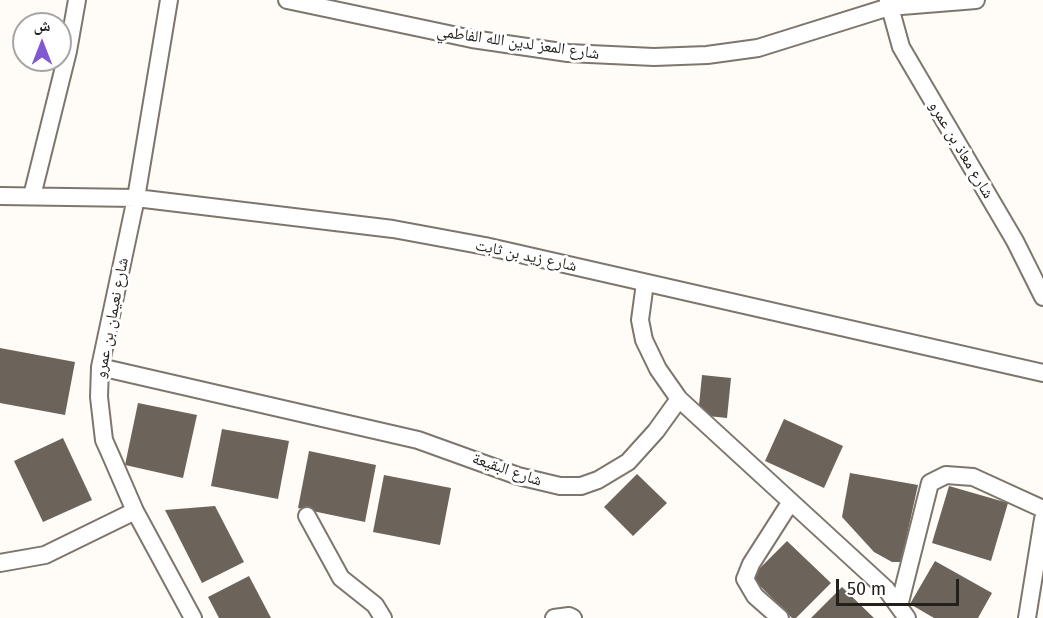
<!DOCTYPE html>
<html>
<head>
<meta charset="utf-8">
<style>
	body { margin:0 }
	#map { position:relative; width:1043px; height:618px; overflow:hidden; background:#fffbf7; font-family:"Fira Sans","Noto Naskh Arabic",sans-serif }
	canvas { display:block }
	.north { position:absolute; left:12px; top:12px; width:60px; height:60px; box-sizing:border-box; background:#fff; border:2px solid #a7a6a4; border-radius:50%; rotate:0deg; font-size:16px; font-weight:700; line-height:24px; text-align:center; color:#23201c }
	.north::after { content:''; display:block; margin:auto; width:21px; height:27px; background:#8059d2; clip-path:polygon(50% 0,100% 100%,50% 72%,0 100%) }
	.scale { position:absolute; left:836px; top:579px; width:123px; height:27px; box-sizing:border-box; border:3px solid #23201c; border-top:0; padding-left:8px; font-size:18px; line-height:21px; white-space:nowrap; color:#23201c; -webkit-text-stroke:4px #fff; paint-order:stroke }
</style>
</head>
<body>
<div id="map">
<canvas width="1043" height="618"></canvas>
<div class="north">ش</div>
<div class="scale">50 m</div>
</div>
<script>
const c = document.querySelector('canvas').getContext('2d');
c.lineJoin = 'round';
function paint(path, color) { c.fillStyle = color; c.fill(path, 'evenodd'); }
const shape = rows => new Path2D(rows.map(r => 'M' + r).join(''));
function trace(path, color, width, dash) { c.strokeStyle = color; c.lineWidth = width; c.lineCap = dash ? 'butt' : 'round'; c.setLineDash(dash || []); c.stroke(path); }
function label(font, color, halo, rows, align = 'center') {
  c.font = font + ' "Fira Sans","Noto Naskh Arabic",sans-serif'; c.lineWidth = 6; c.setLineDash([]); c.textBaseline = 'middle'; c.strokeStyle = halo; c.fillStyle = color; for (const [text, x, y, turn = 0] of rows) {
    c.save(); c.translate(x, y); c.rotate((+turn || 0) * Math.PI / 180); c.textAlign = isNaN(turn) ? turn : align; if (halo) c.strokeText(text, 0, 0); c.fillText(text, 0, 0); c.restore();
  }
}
paint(shape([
	[0,348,75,362,65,415,0,403],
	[702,375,731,378,727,418,698,415],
	[138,403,197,415,183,478,125,465],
	[784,419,843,446,824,488,765,461],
	[222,429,289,441,278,499,211,486],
	[63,438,92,500,43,522,14,461],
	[309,451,376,465,365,522,298,508],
	[850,473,918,485,901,562,892,562,874,552,842,517],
	[637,474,667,503,633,536,604,507],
	[384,475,451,488,440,545,373,532],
	[949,486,1008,503,991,561,932,543],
	[215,506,244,562,202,583,165,510],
	[787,541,831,583,796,618,792,618,751,577],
	[935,561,992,593,978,618,934,618,910,604],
	[249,576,271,618,219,618,208,597],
	[842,587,874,618,811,618]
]), '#6c645b');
const minor = shape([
	[169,0,136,198,100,367,99,397,104,440,112,458,135,511,193,618],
	[287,0,472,39,568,53,654,57,707,55,758,48,889,7,976,0],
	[888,0,901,47,1015,241,1043,297],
	[0,196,136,198,393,229,485,246,1043,373],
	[32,196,68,51,77,0],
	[645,283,640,320,644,340,658,369,679,399],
	[100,367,418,440,518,476,560,486,581,486,598,480,628,462,656,431,679,399,886,589,907,618],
	[307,516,341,578,375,605,383,618],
	[0,563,45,555,135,511],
	[899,606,930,483,946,475,973,477,1043,509],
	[554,618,569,616,573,618],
	[780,618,755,596,745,579,751,564,790,503],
	[1027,618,1043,519]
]);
trace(minor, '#7e766d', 20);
trace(minor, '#fff', 16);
label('16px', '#23201c', '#fff', [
	["شارع المعز لدين الله الفاطمي",518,43,8],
	["شارع معاذ بن عمرو",961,150,59],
	["شارع زيد بن ثابت",526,256,12],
	["شارع نعيمان بن عمرو",112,318,-79],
	["شارع البقيعة",507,470,19]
]);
</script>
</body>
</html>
